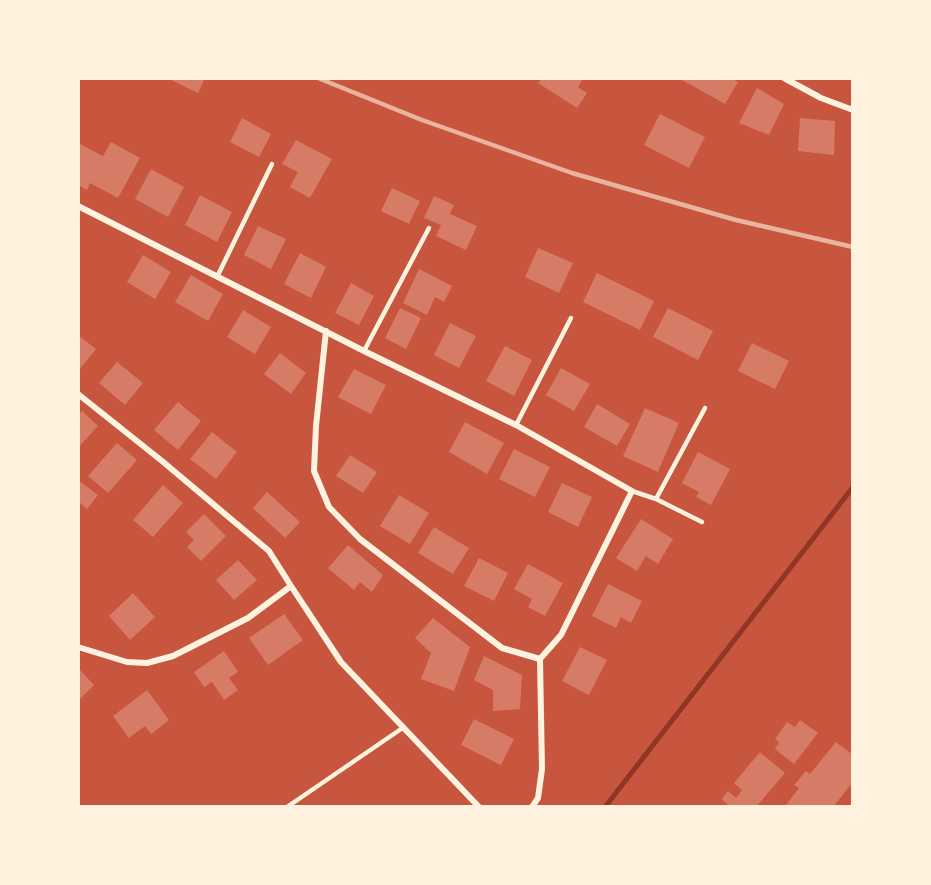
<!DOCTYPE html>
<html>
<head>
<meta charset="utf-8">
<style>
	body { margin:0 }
	#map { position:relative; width:931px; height:885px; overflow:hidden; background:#c8553d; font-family:"Nunito Sans",sans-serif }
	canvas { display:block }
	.frame { position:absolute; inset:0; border:80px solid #fff3e0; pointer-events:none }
</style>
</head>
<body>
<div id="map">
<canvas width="931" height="885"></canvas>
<div class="frame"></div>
</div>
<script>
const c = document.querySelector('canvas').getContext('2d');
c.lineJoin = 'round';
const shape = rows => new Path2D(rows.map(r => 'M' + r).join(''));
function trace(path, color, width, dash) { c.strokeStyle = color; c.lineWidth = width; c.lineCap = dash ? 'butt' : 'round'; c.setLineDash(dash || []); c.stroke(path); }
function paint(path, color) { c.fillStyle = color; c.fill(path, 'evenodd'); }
trace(shape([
	[605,807,853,487]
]), '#8f3625', 5);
paint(shape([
	[167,78,205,78,198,93],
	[542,78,583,78,578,87,587,93,577,108,538,83],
	[683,78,731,78,738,82,725,104,682,80],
	[757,88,784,104,769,135,739,123],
	[660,114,705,137,689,168,644,145],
	[242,118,271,134,259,157,230,142],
	[800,118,835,121,834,155,798,151],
	[296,140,332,159,310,198,290,187,298,172,282,164],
	[111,142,140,158,118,198,90,183,87,190,78,185,78,143,103,156],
	[151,169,184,187,168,217,135,199],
	[392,188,420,201,409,224,381,211],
	[200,195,232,212,217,242,185,225],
	[434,196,454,205,450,214,477,226,466,250,436,236,441,225,424,218],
	[258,226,286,239,271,269,244,255],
	[538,248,573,263,559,293,525,277],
	[300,253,326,267,311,298,284,284],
	[143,255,171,272,155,299,127,282],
	[419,269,452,286,444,302,435,297,427,315,403,303],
	[597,273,654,301,640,330,583,302],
	[191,275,223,294,208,321,175,302],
	[351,283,374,296,359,325,335,313],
	[400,308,421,318,406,349,385,338],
	[668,308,713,331,698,360,653,337],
	[243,310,271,327,255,354,227,337],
	[450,323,476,336,459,368,434,355],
	[78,335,96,349,78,371],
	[752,343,789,361,775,389,738,371],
	[505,346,532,360,514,396,486,381],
	[280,353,306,373,291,394,264,374],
	[117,362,143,383,125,405,99,383],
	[561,368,590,384,574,411,546,395],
	[354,369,386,385,371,414,338,397],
	[178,402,201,421,178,450,154,430],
	[597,404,630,424,617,446,584,427],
	[645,408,679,423,658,472,623,456],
	[82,411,98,426,78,448,78,416],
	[465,422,504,443,487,474,449,452],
	[212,432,237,452,216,479,190,459],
	[117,443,137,460,108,493,88,476],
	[514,449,550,467,535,497,499,479],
	[698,452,730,469,711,505,696,497,699,492,682,483],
	[350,455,377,472,363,493,336,476],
	[78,480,98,495,87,509,78,501],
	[562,483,592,497,578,527,548,512],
	[163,485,183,503,153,537,133,520],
	[267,492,300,522,285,538,253,508],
	[399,495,429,513,410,544,380,526],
	[204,514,226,536,201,561,187,547,194,540,186,532],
	[641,519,673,539,658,564,646,556,637,571,616,558],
	[434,527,469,548,453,574,418,553],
	[348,545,383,575,372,592,360,582,354,590,328,568],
	[479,558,508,573,494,601,464,586],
	[238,560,257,580,234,600,216,580],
	[528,564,563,583,545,616,528,607,532,599,514,589],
	[608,584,642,601,631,623,621,617,616,628,592,616],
	[133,593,155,617,130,640,109,616],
	[284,614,303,640,268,665,249,638],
	[433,618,470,647,454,691,421,679,431,653,415,638],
	[580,647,607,660,589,695,562,681],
	[224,651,238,672,229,678,238,690,224,700,212,682,204,687,194,672],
	[484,656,522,675,520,709,493,711,493,690,474,680],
	[78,668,94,685,78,701],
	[147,690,169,720,151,734,145,726,129,738,113,716],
	[474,719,514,739,501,765,461,745],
	[800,720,818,733,794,764,775,749,779,742,775,739,787,722,795,727],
	[836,742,853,755,853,782,833,807,789,807,786,805,799,788,794,785,806,771,810,774],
	[760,752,785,773,756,807,728,807,729,806,722,799,728,791,736,798,742,790,734,783]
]), '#d67c66');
trace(shape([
	[217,277,272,164],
	[364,351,429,228],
	[516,425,571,318],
	[632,491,656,499,705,408],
	[656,499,702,522],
	[287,807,404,727]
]), '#fff3e0', 4.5);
trace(shape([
	[784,78,821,98,853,110],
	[78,206,364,351,516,425,632,491,561,635,540,659,542,769,538,798,532,807],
	[326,331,316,426,314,471,329,507,360,539,502,648,540,659],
	[78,394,162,461,269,551,291,586,341,662,479,807],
	[78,647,127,662,147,663,173,656,248,618,291,586]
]), '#fff3e0', 6);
trace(shape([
	[318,78,422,120,572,173,736,220,853,247]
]), '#e9b49f', 4.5);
</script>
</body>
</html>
